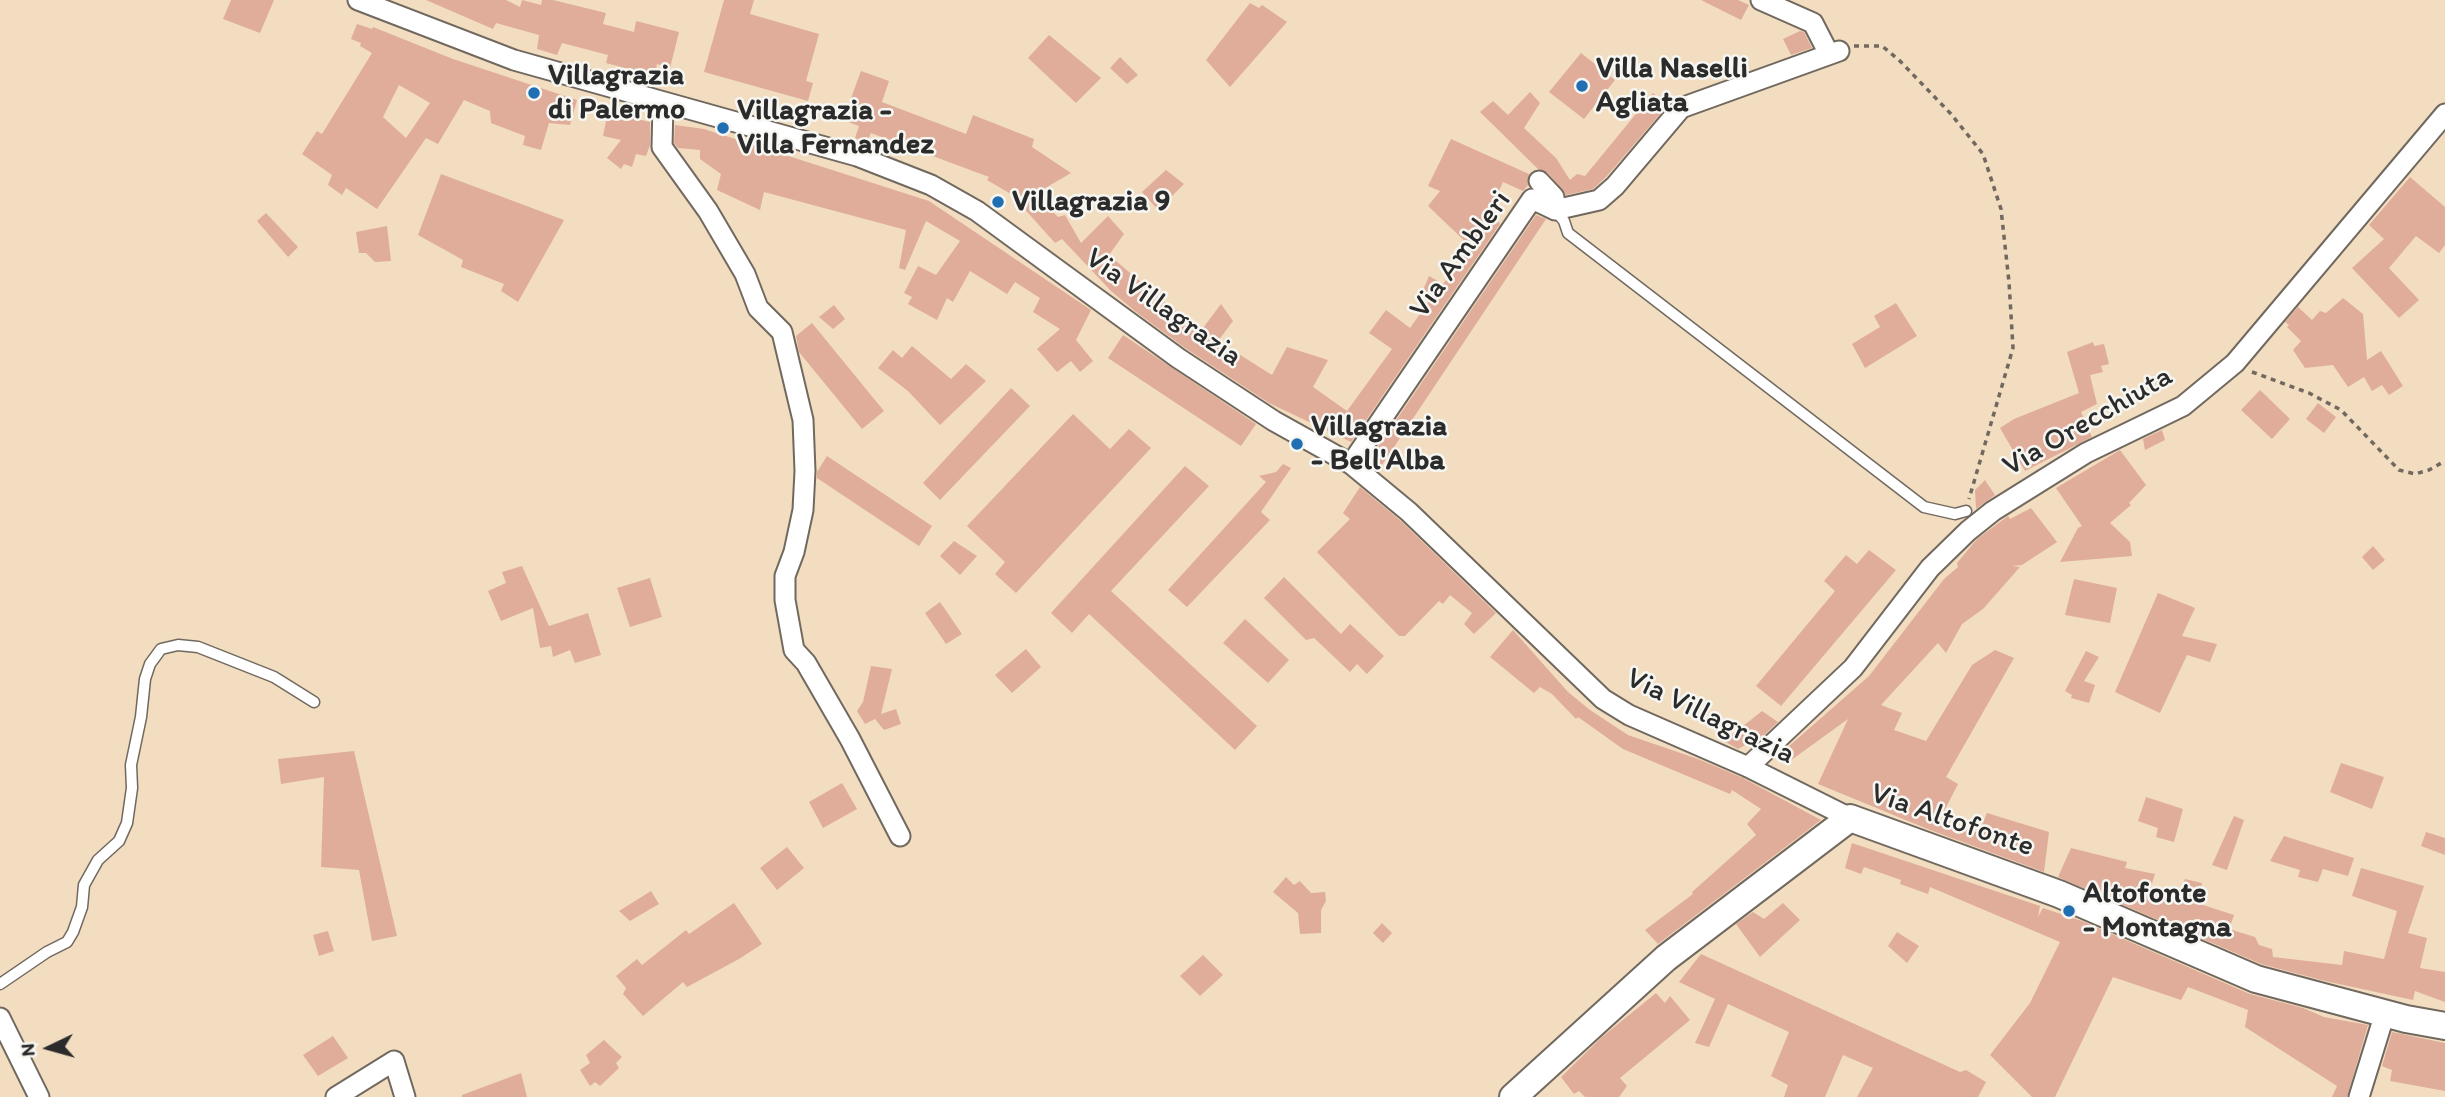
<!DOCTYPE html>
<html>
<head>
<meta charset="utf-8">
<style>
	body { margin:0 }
	#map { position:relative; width:2445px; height:1097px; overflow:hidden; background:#f2ddc0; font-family:Itim,sans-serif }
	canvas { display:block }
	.north { position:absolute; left:14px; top:1013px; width:70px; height:70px; -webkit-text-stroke:5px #f6f6f2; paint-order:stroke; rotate:265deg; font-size:19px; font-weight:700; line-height:28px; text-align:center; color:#2b2b2b }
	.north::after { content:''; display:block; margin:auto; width:24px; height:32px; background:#2b2b2b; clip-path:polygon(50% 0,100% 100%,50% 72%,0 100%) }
</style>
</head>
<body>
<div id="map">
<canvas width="2445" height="1097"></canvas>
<div class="north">N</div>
</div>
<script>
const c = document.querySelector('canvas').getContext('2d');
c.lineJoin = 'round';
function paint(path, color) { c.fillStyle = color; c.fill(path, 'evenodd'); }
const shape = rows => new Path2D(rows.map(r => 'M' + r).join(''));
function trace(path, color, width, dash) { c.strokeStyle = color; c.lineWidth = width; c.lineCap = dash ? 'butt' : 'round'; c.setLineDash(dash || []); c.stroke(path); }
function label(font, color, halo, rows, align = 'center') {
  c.font = font + ' Itim,sans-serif'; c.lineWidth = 5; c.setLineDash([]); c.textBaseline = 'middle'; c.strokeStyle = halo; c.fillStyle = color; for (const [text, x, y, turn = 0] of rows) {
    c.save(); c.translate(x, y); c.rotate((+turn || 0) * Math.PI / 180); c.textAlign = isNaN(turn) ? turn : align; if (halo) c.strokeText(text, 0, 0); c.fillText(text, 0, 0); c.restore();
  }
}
paint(shape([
	[231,0,274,0,260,33,223,19],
	[426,0,506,0,520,7,522,0,541,5,542,0,553,0,606,13,603,24,634,32,636,21,679,32,670,68,657,64,654,81,627,75,629,69,606,63,608,55,562,43,557,55,537,49,539,35,496,23,493,29],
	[724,0,754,0,750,14,819,34,806,81,813,83,808,101,704,72],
	[1701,0,1738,0,1749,5,1741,20],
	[1250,3,1259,8,1262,5,1287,22,1230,87,1206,60],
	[357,24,372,29,373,27,453,59,577,100,570,125,549,123,541,150,523,145,525,136,491,123,490,111,464,100,438,144,426,138,377,209,346,188,342,195,328,185,332,175,302,154,317,131,322,134,372,53,360,46,361,43,351,39],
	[399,85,430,103,406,138,383,117],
	[1800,31,1804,32,1812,48,1791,55,1783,39],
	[1049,35,1101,78,1076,103,1028,58],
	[1581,53,1615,80,1584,119,1549,92],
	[1120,57,1138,75,1127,84,1110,68],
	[861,71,889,81,882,102,966,134,973,115,1034,139,1032,147,1071,173,1035,194,1058,217,1065,215,1081,243,1108,216,1124,234,1109,255,1200,332,1221,304,1233,321,1218,341,1272,375,1287,347,1328,360,1313,387,1347,411,1392,349,1369,333,1386,310,1410,328,1429,301,1420,297,1429,276,1443,284,1471,247,1428,206,1440,191,1428,186,1451,139,1529,174,1528,185,1523,191,1503,182,1491,209,1500,224,1351,442,1269,403,1185,348,1136,312,1111,291,1062,239,1055,243,1011,194,987,180,989,177,871,133,867,143,855,138,859,126,843,120],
	[1530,92,1540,103,1524,128,1556,158,1570,180,1577,174,1585,176,1653,93,1668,105,1606,177,1593,189,1566,195,1548,173,1538,169,1480,112,1493,101,1508,115],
	[608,112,650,122,650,145,646,156,636,154,632,167,624,164,621,169,607,158,621,140,603,136],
	[675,125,704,129,929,201,1091,310,1076,340,1093,361,1080,372,1071,361,1057,372,1037,349,1060,329,1033,312,1040,298,1015,282,1007,294,970,271,953,302,947,298,937,320,908,304,912,297,904,293,918,266,936,275,960,241,926,221,905,270,899,268,906,230,764,192,760,210,717,190,721,174,700,159,700,150,678,148,674,143],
	[1166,170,1184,184,1158,210,1142,192],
	[441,174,564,220,518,302,501,291,504,284,461,267,463,260,418,235],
	[2410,177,2445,207,2445,245,2439,253,2416,236,2389,268,2419,300,2399,318,2352,268,2384,239,2369,225],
	[266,213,298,247,288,257,257,221],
	[1536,215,1546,219,1380,468,1369,460],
	[387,226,391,261,375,262,366,253,359,253,356,232],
	[2343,298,2363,314,2367,360,2381,351,2403,386,2389,395,2382,385,2372,391,2364,377,2348,387,2333,365,2305,368,2293,350,2301,341,2287,327,2289,325,2285,322,2298,307,2312,320,2320,311,2326,313],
	[1896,303,1917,336,1865,368,1852,344,1880,327,1874,316],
	[834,305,845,319,833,329,819,317],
	[812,323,884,411,862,429,799,352,796,336],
	[1123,335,1256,424,1241,446,1108,358],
	[2093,342,2094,346,2104,344,2109,364,2101,366,2103,372,2090,375,2097,404,2081,412,2092,437,2025,471,2000,428,2014,419,2079,393,2067,352],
	[912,346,951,379,966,364,986,381,940,425,908,391,878,368,893,350,902,358],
	[1011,388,1030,406,940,500,923,483],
	[2260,390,2290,419,2272,439,2241,410],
	[2318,403,2336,417,2324,433,2306,419],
	[1073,414,1110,449,1129,429,1151,448,1016,593,995,574,1005,562,967,526],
	[2162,430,2165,440,2145,450,2143,439],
	[2120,450,2146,485,2129,503,2131,505,2110,523,2130,542,2132,556,2060,562,2078,528,2082,526,2056,488],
	[827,456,932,526,919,546,817,478,817,472],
	[1283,464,1291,468,1261,512,1270,520,1187,607,1168,590,1266,482,1259,476,1276,472],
	[1185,466,1209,486,1111,591,1257,726,1235,750,1089,614,1072,633,1051,613],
	[1985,480,1995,495,1976,509,1975,490],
	[1360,487,1401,521,1496,613,1474,634,1464,624,1472,613,1450,595,1443,604,1439,601,1405,636,1399,636,1317,552,1350,519,1343,513],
	[2031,508,2057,542,2022,565,2012,566,2020,567,1983,609,1962,624,1946,653,1938,643,1881,705,1902,713,1894,730,1926,741,1972,665,1995,650,2014,658,1946,777,1958,784,1939,821,1979,833,1987,813,2049,832,2044,872,1930,830,1818,784,1848,719,1790,761,1780,754,1869,676,1944,579,1958,567,1957,563,1977,539,2008,516,2010,519],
	[954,541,977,556,960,575,940,556],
	[2373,546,2385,560,2373,570,2362,557],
	[1869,550,1896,570,1781,706,1756,686,1835,591,1824,581,1846,555,1857,564],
	[522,566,549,626,588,613,601,655,575,663,570,650,553,657,551,646,540,648,533,608,501,621,488,591,506,583,502,572],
	[1284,577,1341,634,1350,624,1384,656,1367,674,1357,664,1350,672,1314,638,1306,640,1264,598],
	[650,578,662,617,630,627,617,588],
	[2074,579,2117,588,2110,623,2065,615],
	[2158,593,2195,608,2182,636,2217,644,2210,662,2187,655,2160,713,2115,692],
	[940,602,962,634,946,644,925,613],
	[1245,619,1289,660,1268,683,1223,643],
	[1513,630,1568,692,1590,710,1628,735,1698,759,1743,778,1821,820,1658,944,1645,930,1693,894,1692,892,1756,835,1747,824,1761,809,1732,790,1730,794,1623,749,1578,717,1576,719,1552,694,1540,687,1534,693,1490,657],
	[1026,649,1041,667,1012,693,995,675],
	[2086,651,2099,657,2084,681,2095,685,2089,703,2071,698,2072,695,2065,691],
	[871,666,892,669,881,714,896,709,901,724,884,730,875,719,865,724,857,711,863,702],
	[1762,711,1778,722,1754,745,1751,742,1738,749,1724,741],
	[354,751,397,936,372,941,359,870,321,867,324,777,281,784,278,759],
	[2341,763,2384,777,2372,809,2330,792],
	[842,783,857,809,823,828,809,802],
	[2146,797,2183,809,2174,842,2156,837,2158,828,2138,821],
	[2234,816,2244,820,2227,870,2212,865],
	[2426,832,2445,838,2445,855,2421,846],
	[2284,836,2354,858,2348,876,2323,869,2318,882,2298,877,2300,870,2270,861],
	[1852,843,2040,906,2038,917,2043,908,2082,921,2250,994,2303,1008,2324,1017,2368,1025,2347,1097,2332,1097,2337,1086,2245,1027,2248,1010,2188,987,2181,1000,2113,977,2055,1097,2032,1097,1990,1055,2030,1003,2060,942,1930,887,1928,894,1900,884,1901,880,1864,867,1861,874,1845,868],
	[787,847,804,868,777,890,760,868],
	[2071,848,2127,862,2125,868,2155,874,2148,896,2176,902,2185,879,2202,883,2197,903,2234,915,2229,929,2255,937,2259,945,2272,949,2273,957,2342,965,2344,951,2384,959,2397,911,2352,896,2361,868,2424,886,2408,933,2427,938,2420,968,2445,972,2445,1002,2415,991,2413,1000,2325,981,2261,964,2058,877],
	[1286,877,1294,885,1300,881,1311,893,1325,892,1326,901,1321,910,1321,933,1300,934,1298,913,1273,892],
	[651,891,659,904,630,921,619,911],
	[734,903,762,944,739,959,687,987,683,982,643,1016,623,994,626,988,616,976,637,959,642,965,686,930,689,934],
	[1783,903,1800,920,1760,957,1736,924,1753,912,1764,919],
	[1382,923,1392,933,1383,943,1373,933],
	[328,931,334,951,319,956,313,935],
	[1897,932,1919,946,1907,963,1888,946],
	[1701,954,1960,1072,1966,1070,1986,1082,1978,1097,1857,1097,1873,1068,1843,1055,1825,1097,1784,1097,1788,1085,1771,1076,1789,1032,1728,1004,1709,1047,1695,1043,1715,999,1679,982],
	[1203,955,1223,975,1200,996,1180,976],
	[1656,993,1665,1003,1670,996,1690,1020,1620,1078,1627,1086,1619,1097,1585,1097,1579,1091,1574,1094,1561,1077,1602,1037],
	[2392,1032,2445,1043,2445,1091,2390,1081,2392,1070,2382,1066],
	[333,1036,348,1058,318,1076,303,1055],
	[604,1040,622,1057,616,1063,619,1068,600,1086,595,1082,590,1086,580,1070,590,1063,586,1055],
	[521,1073,527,1097,462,1097,462,1095]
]), '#e0ad9a');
const lane = shape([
	[1555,210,1564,221,1568,233,1924,507,1955,514,1966,511],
	[0,984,47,952,67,942,73,932,82,907,84,885,98,860,119,841,127,823,132,788,131,765,141,717,145,679,150,664,161,649,178,645,198,647,274,677,314,702]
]);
const street = shape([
	[358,0,514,60,857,156,931,185,977,211,1178,358,1274,421,1351,464,1409,512,1603,699,1629,715,1748,767,1850,818],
	[1761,0,1813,23,1829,54],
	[663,103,662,147,708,211,745,274,758,308,782,332,803,420,805,471,803,510,794,552,785,576,785,600,794,650,806,663,850,739,900,836],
	[1539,181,1554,197,1555,210],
	[1351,464,1532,199,1555,210,1599,200,1615,186,1681,108,1839,51],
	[1748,767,1853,668,1930,568,1968,531,1993,511,2086,453,2183,406,2235,363,2445,114],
	[0,1018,39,1097],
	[336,1097,394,1061,405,1097],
	[2359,1097,2385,1013]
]);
const secondary = shape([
	[1513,1097,1666,958,1850,818,2059,894,2256,979,2406,1019,2445,1026]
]);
trace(lane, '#71695f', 13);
trace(street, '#71695f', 23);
trace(secondary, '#71695f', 30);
trace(shape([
	[1854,46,1882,46,1899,60,1951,114,1983,154,2001,209,2009,282,2013,348,1969,499],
	[2252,372,2309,393,2341,410,2399,470,2415,474,2429,470,2445,461]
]), '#71695f', 3.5, [5, 5]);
trace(lane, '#fff', 10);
trace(street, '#fff', 19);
trace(secondary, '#fff', 26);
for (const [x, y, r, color] of [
	[1582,86,7,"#1f6fb2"],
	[534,93,7,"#1f6fb2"],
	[723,128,7,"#1f6fb2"],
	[998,202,7,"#1f6fb2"],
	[1297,444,7,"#1f6fb2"],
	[2069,911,7,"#1f6fb2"]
]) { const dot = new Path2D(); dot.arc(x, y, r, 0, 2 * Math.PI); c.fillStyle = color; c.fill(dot); trace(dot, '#f6f6f2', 2.5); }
label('bold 30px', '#2b2b2b', '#f6f6f2', [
	["Villa Naselli",1596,69],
	["Agliata",1596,103],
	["Villagrazia",548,76],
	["di Palermo",548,110],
	["Villagrazia -",737,111],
	["Villa Fernandez",737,145],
	["Villagrazia 9",1012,202],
	["Villagrazia",1311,427],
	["- Bell'Alba",1311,461],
	["Altofonte",2083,894],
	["- Montagna",2083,928]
], 'left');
label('30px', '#2b2b2b', '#f6f6f2', [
	["Via Ambleri",1461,255,-54],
	["Via Villagrazia",1163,308,35],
	["Via Orecchiuta",2088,422,-30],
	["Via Villagrazia",1710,717,26],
	["Via Altofonte",1952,821,19]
]);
</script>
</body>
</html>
